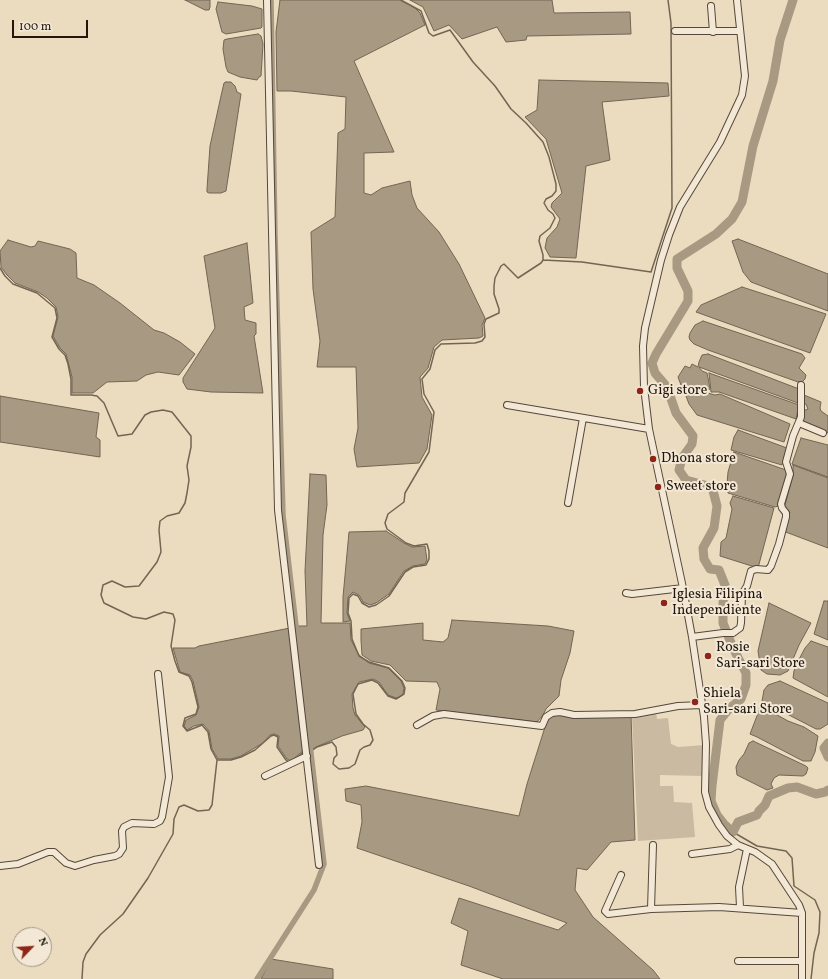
<!DOCTYPE html>
<html>
<head>
<meta charset="utf-8">
<style>
	body { margin:0 }
	#map { position:relative; width:828px; height:979px; overflow:hidden; background:#ebdcbf; font-family:Vollkorn,serif }
	canvas { display:block }
	.north { position:absolute; left:12px; top:927px; width:40px; height:40px; box-sizing:border-box; background:#f2e8d5; border:1px solid #9f9485; border-radius:50%; rotate:65deg; font-size:11px; font-weight:700; line-height:16px; text-align:center; color:#23160d }
	.north::after { content:''; display:block; margin:auto; width:14px; height:18px; background:#8f2418; clip-path:polygon(50% 0,100% 100%,50% 72%,0 100%) }
	.scale { position:absolute; left:12px; top:20px; width:76px; height:18px; box-sizing:border-box; border:2px solid #23160d; border-top:0; padding-left:5px; font-size:12px; line-height:14px; white-space:nowrap; color:#23160d; -webkit-text-stroke:3px #f2e8d5; paint-order:stroke }
</style>
</head>
<body>
<div id="map">
<canvas width="828" height="979"></canvas>
<div class="north">N</div>
<div class="scale">100 m</div>
</div>
<script>
const c = document.querySelector('canvas').getContext('2d');
c.lineJoin = 'round';
function paint(path, color) { c.fillStyle = color; c.fill(path, 'evenodd'); }
const shape = rows => new Path2D(rows.map(r => 'M' + r).join(''));
function trace(path, color, width, dash) { c.strokeStyle = color; c.lineWidth = width; c.lineCap = dash ? 'butt' : 'round'; c.setLineDash(dash || []); c.stroke(path); }
function label(font, color, halo, rows, align = 'center') {
  c.font = font + ' Vollkorn,serif'; c.lineWidth = 4; c.setLineDash([]); c.textBaseline = 'middle'; c.strokeStyle = halo; c.fillStyle = color; for (const [text, x, y, turn = 0] of rows) {
    c.save(); c.translate(x, y); c.rotate((+turn || 0) * Math.PI / 180); c.textAlign = isNaN(turn) ? turn : align; if (halo) c.strokeText(text, 0, 0); c.fillText(text, 0, 0); c.restore();
  }
}
paint(shape([
	[656,712,657,719,668,718,671,744,678,747,704,745,704,776,660,775,660,786,673,786,674,802,692,803,695,837,638,841,632,716]
]), '#c9baa1');
const water = shape([
	[185,0,210,0,210,7,209,10,205,10,185,0],
	[280,0,400,0,415,8,420,13,425,25,354,61,394,152,364,153,364,193,371,195,382,188,410,181,412,195,417,208,439,232,459,264,485,318,482,325,483,336,479,338,442,340,434,347,428,368,420,377,422,397,432,415,427,449,419,463,357,467,354,449,358,428,356,367,317,367,320,341,313,289,311,232,335,217,338,133,345,129,346,97,291,91,277,91,276,32,280,0],
	[410,0,552,0,554,13,630,12,631,34,527,36,526,40,506,42,497,27,462,39,449,25,434,31,423,7,410,0],
	[218,2,252,6,262,9,262,27,261,28,226,34,222,32,216,9,218,2],
	[258,34,261,36,263,44,261,76,259,77,257,80,240,77,228,72,226,67,223,49,224,40,227,39,258,34],
	[539,80,668,83,669,96,602,102,610,160,586,166,576,258,550,257,545,248,547,238,557,227,560,219,551,207,552,203,562,193,546,139,525,117,537,110,539,80],
	[226,82,231,82,235,86,237,92,241,94,226,191,221,193,209,193,207,192,207,189,210,146,221,96,224,83,226,82],
	[738,239,828,274,828,311,751,282,743,272,732,241,738,239],
	[8,240,31,247,35,246,38,241,70,249,76,253,77,278,94,285,120,303,154,330,164,333,180,342,195,354,179,375,158,372,146,375,137,381,107,382,93,393,72,393,72,377,66,354,60,348,53,336,58,317,56,307,47,298,38,292,15,283,7,275,1,267,0,251,8,240],
	[247,243,253,303,244,307,245,320,256,323,256,334,254,336,263,393,211,392,187,389,183,382,183,378,215,328,204,256,247,243],
	[742,287,826,314,810,353,696,312,701,305,742,287],
	[703,321,802,354,805,358,799,368,806,375,805,379,802,382,798,382,708,350,694,344,690,340,689,337,690,333,695,325,703,321],
	[708,354,799,389,798,403,699,367,702,371,707,373,710,388,709,390,681,385,678,377,685,366,690,368,692,364,698,367,699,362,702,355,708,354],
	[709,373,799,405,796,419,719,392,711,392,709,373],
	[683,388,691,388,715,395,720,394,790,424,784,442,697,415,689,404,683,388],
	[804,395,821,402,820,408,821,411,828,416,828,433,803,423,803,411,808,409,806,404,804,404,804,395],
	[0,396,99,413,96,437,100,440,100,457,0,442,0,396],
	[738,430,787,448,782,465,731,450,734,437,738,430],
	[801,438,828,445,828,477,792,464,801,438],
	[734,452,786,470,787,475,778,506,775,507,728,493,727,484,728,472,734,452],
	[793,465,828,478,828,548,783,531,790,512,784,509,793,475,793,465],
	[310,474,326,475,327,505,323,535,321,623,350,623,351,640,359,655,369,663,388,668,401,681,404,688,403,694,400,697,396,698,388,695,379,682,373,679,359,682,352,694,353,708,355,715,365,727,363,730,342,736,316,747,311,750,297,626,307,626,305,571,310,474],
	[733,496,774,508,758,568,720,556,721,542,726,538,732,509,730,503,733,496],
	[386,531,404,543,412,547,425,546,427,560,425,564,413,566,404,571,389,594,376,603,370,605,363,602,359,595,353,592,348,597,347,613,350,621,343,622,343,597,349,532,386,531],
	[824,601,828,601,828,640,814,634,824,601],
	[769,603,811,623,799,645,788,671,780,675,767,674,761,670,758,651,769,603],
	[452,620,548,626,574,631,570,653,561,680,559,696,546,709,543,715,537,722,436,710,440,689,437,682,406,681,390,665,371,661,362,655,361,640,361,629,423,623,423,640,443,642,448,638,452,620],
	[290,628,305,749,291,761,287,759,278,746,279,736,274,734,270,735,263,743,241,756,231,759,218,759,212,749,209,731,203,724,194,726,187,730,184,726,186,720,196,715,199,707,193,681,190,675,180,672,173,648,195,648,199,646,290,628],
	[811,641,828,647,828,697,793,678,794,671,796,665,805,648,811,641],
	[780,681,828,703,828,724,820,729,816,729,762,701,764,690,768,685,780,681],
	[760,708,770,711,788,721,804,727,818,736,815,752,811,761,803,761,757,737,750,734,760,708],
	[552,715,631,715,635,840,611,842,587,870,577,868,575,890,593,917,653,970,660,979,503,979,461,965,468,931,451,923,459,898,558,930,567,923,469,886,357,848,362,822,361,805,346,801,345,789,366,786,519,816,527,784,545,727,549,718,552,715],
	[753,741,806,766,808,768,806,774,803,776,779,775,774,778,771,784,773,788,767,790,737,775,736,767,739,760,744,754,749,743,753,741],
	[271,959,333,969,333,979,261,979,271,959]
]);
paint(water, '#a79982');
trace(water, '#726553', 1);
trace(shape([
	[543,260,582,262,651,272,672,208,671,23,668,0],
	[0,268,5,276,13,284,37,293,55,308,57,318,52,337,59,349,65,355,68,364,71,379,71,395,91,395,97,396,104,403,118,436,132,434,145,415,151,412,163,410,172,412,191,436,191,447,187,466,189,480,187,493,185,503,179,513,167,516,160,521,159,530,161,552,157,562,139,586,125,587,112,581,103,585,101,595,104,603,133,617,146,619,164,612,173,614,175,620,171,646,175,661,179,672,189,676,192,682,198,707,196,714,185,718,183,726,187,731,202,725,208,732,211,749,217,760,212,805,209,810,198,811,184,805,179,807,174,819,173,834,148,878,123,914,100,935,86,954,83,962,82,979],
	[308,751,310,752,317,747,332,742,336,747,337,755,334,758,333,764,339,769,349,768,355,764,360,750,364,747,370,745,373,740,370,730,363,724,356,714,353,694,358,684,372,680,378,683,388,696,396,699,404,694,405,688,402,681,389,668,369,662,359,656,352,639,351,621,348,613,349,598,353,594,358,596,362,603,369,607,376,605,389,596,405,572,413,567,426,565,429,559,429,551,427,544,414,546,406,543,387,529,385,523,388,514,404,502,405,493,429,452,434,412,424,394,422,379,430,369,435,350,441,344,475,343,482,341,485,337,484,324,486,319,499,313,499,309,494,294,494,286,495,278,501,266,504,264,518,278,541,263,543,260,543,255,539,241,540,236,550,228,555,218,553,214,548,210,544,203,546,199,552,196,556,191,556,184,549,157,543,142,526,123,511,109,495,86,473,62,450,30,433,36,429,33,421,11,401,0],
	[296,759,303,752],
	[217,760,231,760,241,757,255,750,271,736,274,735,278,737,277,747,286,760,289,762],
	[733,832,757,846,786,851,792,858,794,886,815,900,820,912,819,933,814,953,811,979]
]), '#726553', 1.5);
trace(shape([
	[257,979,314,890,324,864,283,515,275,236,271,0]
]), '#a79982', 5.5);
trace(shape([
	[793,0,780,40,773,81,753,146,742,202,732,219,716,234,677,259,677,268,688,291,688,301,656,354,652,363,655,373,667,387,676,413,693,436,692,444,682,458,679,470,686,480,712,487,717,506,714,528,703,548,704,559,710,569,719,570,725,585,723,603,723,623,733,648,746,673,746,685,741,699,729,709,720,720,712,786,711,801,717,815,724,824,733,832,738,822,757,815,759,811,765,805,769,796,788,788,797,787,816,794,825,792,828,790],
	[828,743,824,748,828,757]
]), '#a79982', 9);
const minor = shape([
	[267,0,278,510,319,865],
	[737,0,745,76,742,95,720,142,680,207,669,235,661,260,645,328,643,346,644,387,649,429,683,588,692,637,704,717,706,744,705,792,709,807,719,825,727,836,738,845,755,852,772,864,799,905,802,913,802,979],
	[711,6,713,32],
	[675,31,740,31],
	[507,405,649,429],
	[799,423,823,433],
	[568,503,583,418],
	[626,593,632,594,683,588],
	[692,637,723,633,733,633,737,630,740,628,741,623,742,594,747,586,751,571,756,569,768,570,771,566,779,544,786,517,786,513,782,508,781,504,790,474,786,462,793,436,801,417,801,385],
	[417,725,433,716,444,714,542,726,546,717,552,713,560,712,574,715,635,714,678,706,702,705],
	[265,776,307,756],
	[692,854,730,849,738,845],
	[0,866,18,864,48,852,54,852,66,863,75,866,94,860,115,856,119,854,123,848,122,831,124,827,132,823,154,824,160,821,162,817,169,777,158,674],
	[621,875,605,911,608,914,651,909,719,907,802,913],
	[740,907,739,887,747,849],
	[651,909,653,845],
	[738,961,802,961]
]);
trace(minor, '#55483a', 8);
trace(minor, '#f2e8d5', 6);
for (const [x, y, r, color] of [
	[640,391,4,"#8f2418"],
	[653,459,4,"#8f2418"],
	[658,487,4,"#8f2418"],
	[664,603,4,"#8f2418"],
	[708,656,4,"#8f2418"],
	[695,702,4,"#8f2418"]
]) { const dot = new Path2D(); dot.arc(x, y, r, 0, 2 * Math.PI); c.fillStyle = color; c.fill(dot); trace(dot, '#f2e8d5', 1.5); }
label('14px', '#23160d', '#f2e8d5', [
	["Gigi store",648,391],
	["Dhona store",661,459],
	["Sweet store",666,487],
	["Iglesia Filipina",672,595],
	["Independiente",672,611],
	["Rosie",716,648],
	["Sari-sari Store",716,664],
	["Shiela",703,694],
	["Sari-sari Store",703,710]
], 'left');
</script>
</body>
</html>
